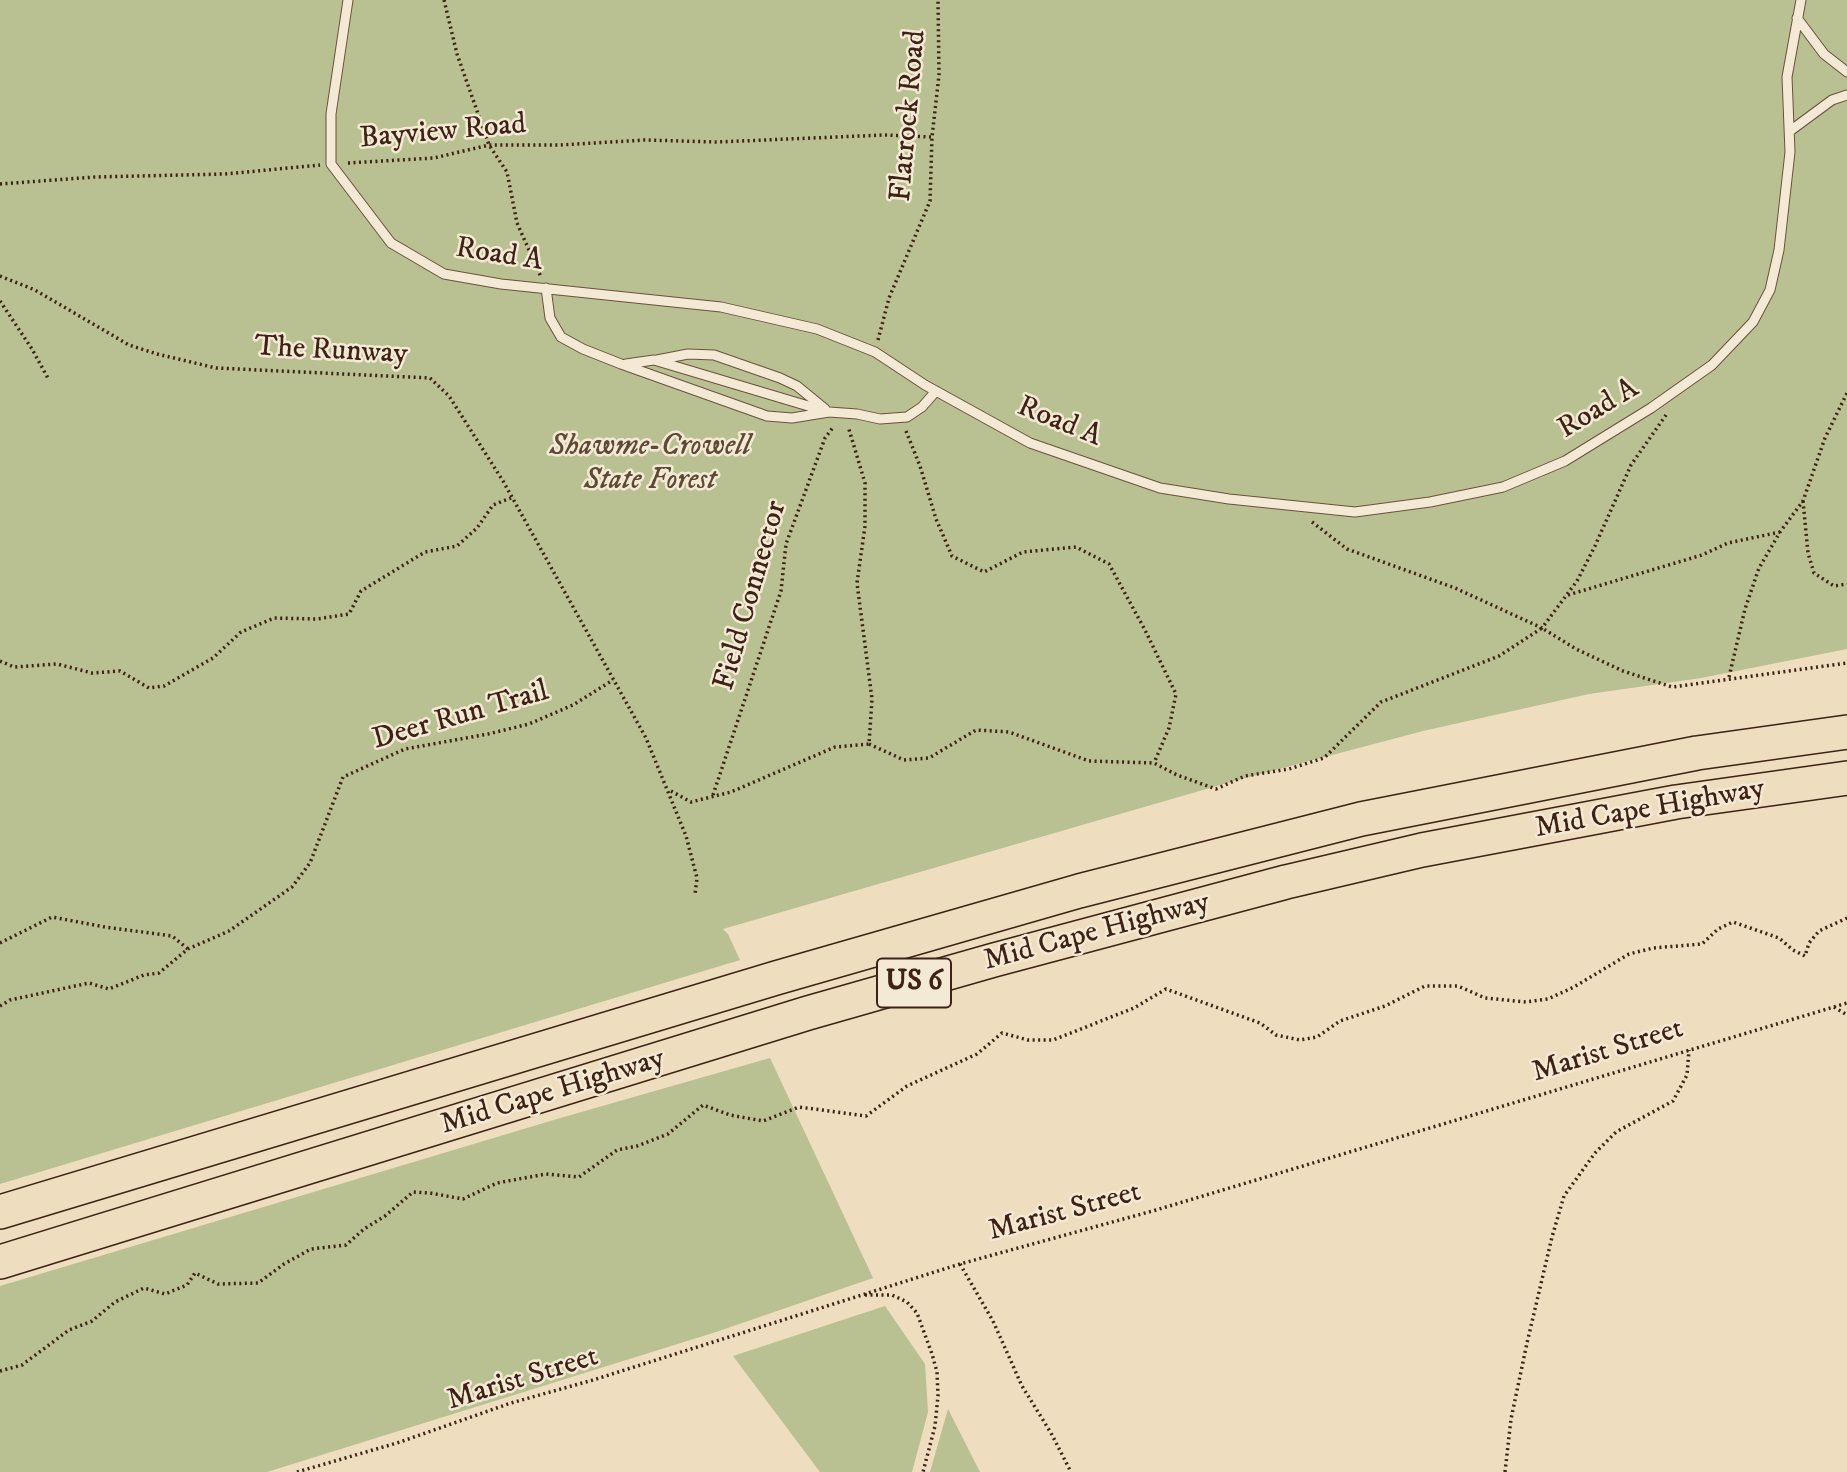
<!DOCTYPE html>
<html>
<head>
<meta charset="utf-8">
<style>
	body { margin:0 }
	canvas { display:block; background:#eeddbe }
</style>
</head>
<body>
<canvas width="1847" height="1472"></canvas>
<script>
const c = document.querySelector('canvas').getContext('2d');
c.lineJoin = 'round';
function paint(path, color) { c.fillStyle = color; c.fill(path, 'evenodd'); }
const shape = rows => new Path2D(rows.map(r => 'M' + r).join(''));
function trace(path, color, width, dash) { c.strokeStyle = color; c.lineWidth = width; c.lineCap = dash ? 'butt' : 'round'; c.setLineDash(dash || []); c.stroke(path); }
function label(font, color, halo, rows, align = 'center') {
  c.font = font + ' "IM FELL DW Pica",serif'; c.lineWidth = 5; c.setLineDash([]); c.textBaseline = 'middle'; c.strokeStyle = halo; c.fillStyle = color; for (const [text, x, y, turn = 0] of rows) {
    c.save(); c.translate(x, y); c.rotate((+turn || 0) * Math.PI / 180); c.textAlign = isNaN(turn) ? turn : align; if (halo) c.strokeText(text, 0, 0); c.fillText(text, 0, 0); c.restore();
  }
}
paint(shape([
	[0,0,1847,0,1847,649,1701,678,1589,694,1423,731,1234,781,723,929,728,934,740,960,0,1184],
	[770,1058,873,1278,716,1332,267,1472,0,1472,0,1286,557,1119],
	[885,1306,925,1364,928,1412,912,1472,820,1472,733,1356],
	[948,1409,980,1472,930,1472]
]), '#b9c091');
const service = shape([
	[348,0,331,114,331,164,391,243,444,274,501,284,721,307,817,329,875,352,925,385,1030,443,1160,488,1229,499,1355,512,1430,502,1503,487,1565,461,1651,408,1712,365,1753,322,1770,290,1779,250,1790,152,1787,77,1801,0],
	[1797,18,1824,54,1847,72],
	[1790,131,1832,100,1847,95],
	[546,288,550,318,561,337,583,349,621,364,767,416,792,418,829,412,857,414,880,419,907,417,922,407,936,391],
	[657,360,688,354,714,355,780,378,797,386,825,409],
	[626,364,654,360,825,411]
]);
const motorway = shape([
	[0,1212,776,978,1079,891,1361,819,1697,753,1847,732],
	[0,1262,808,1013,994,960,1286,882,1422,850,1676,802,1847,778]
]);
trace(service, '#6a513f', 11);
trace(motorway, '#3e2215', 36);
trace(shape([
	[444,0,457,54,489,145,507,172,517,223,541,277],
	[348,163,434,158,489,145,560,145,645,140,717,142,884,135,932,137],
	[0,184,95,177,225,174,320,165],
	[0,276,35,290,129,345,157,354,216,368,430,378,449,396,503,481,646,738,686,836,697,878,695,894],
	[0,301,32,349,49,380],
	[878,340,889,298,930,201,932,137,939,75,938,0],
	[906,431,920,466,936,519,952,556,984,572,1023,552,1076,547,1109,564,1145,630,1176,694,1169,728,1154,763],
	[1803,501,1808,553,1814,573,1834,586,1847,584],
	[1312,522,1347,549,1455,588,1542,628,1577,581,1595,546,1631,465,1666,415],
	[1568,595,1702,555,1728,543,1780,532],
	[0,661,14,667,57,664,92,673,120,671,149,688,164,686,213,658,241,632,274,618,317,619,349,614,361,591,425,552,457,546,477,528,493,505,511,498],
	[1729,677,1745,609,1759,568,1780,532,1803,501,1825,438,1847,393],
	[869,744,904,760,929,758,976,730,1009,732,1089,761,1154,763,1177,775,1216,789,1245,776,1289,769,1324,758,1381,702,1499,656,1542,628,1576,649,1623,671,1672,687,1847,663],
	[671,791,691,802,731,792,835,747,869,744,872,699,857,583,865,526,865,483,848,426],
	[713,795,781,591,786,544,825,438,834,426],
	[0,943,52,917,105,927,172,936,188,949],
	[0,1006,10,1000,89,983,109,989,144,975,159,973,188,949,229,931,292,887,310,863,343,777,405,749,488,734,529,724,573,705,613,680],
	[1834,1007,1847,1015],
	[960,1264,993,1321,1022,1386,1051,1433,1071,1472],
	[865,1295,892,1295,907,1302,917,1313,932,1354,937,1372,938,1396,935,1426,923,1472],
	[0,1371,22,1365,69,1330,92,1321,115,1302,144,1288,165,1294,187,1285,195,1273,218,1284,258,1283,284,1264,311,1249,346,1245,364,1229,385,1216,413,1192,430,1193,463,1199,497,1183,546,1174,579,1177,617,1150,637,1146,668,1134,703,1105,730,1115,763,1121,799,1107,866,1116,907,1086,977,1054,1002,1033,1028,1040,1053,1040,1134,1008,1166,989,1260,1023,1276,1035,1300,1040,1317,1037,1340,1021,1385,1006,1425,986,1458,986,1485,998,1526,1002,1548,999,1574,987,1629,954,1653,948,1702,944,1718,929,1733,922,1779,938,1793,950,1805,956,1809,943,1819,931,1847,918],
	[297,1472,397,1443,511,1403,593,1380,960,1264,1156,1210,1847,1003],
	[1505,1472,1511,1419,1527,1343,1552,1237,1564,1196,1595,1153,1616,1132,1673,1101,1687,1075,1689,1050]
]), '#3e2215', 3.5, [2, 3.5]);
trace(service, '#f4e9d5', 9);
trace(motorway, '#eeddbe', 33);
for (const [x, y, w] of [
	[914,983,74]
]) { const box = new Path2D(); box.roundRect(x - w / 2, y - 24.5, w, 49, 5); c.fillStyle = '#f4e9d5'; c.fill(box); trace(box, '#3e2215', 2); }
label('bold 28px', '#3e2215', null, [
	["US 6",914,983]
]);
label('30px', '#3e2215', '#f4e9d5', [
	["Flatrock Road",910,116,-85],
	["Bayview Road",443,133,-5],
	["Road A",499,256,9],
	["The Runway",331,352,3],
	["Road A",1599,410,-31],
	["Road A",1059,423,22],
	["Field Connector",752,596,-74],
	["Deer Run Trail",461,717,-16],
	["Mid Cape Highway",1650,810,-10],
	["Mid Cape Highway",1097,933,-15],
	["Marist Street",1608,1052,-17],
	["Mid Cape Highway",553,1093,-17],
	["Marist Street",1065,1213,-15],
	["Marist Street",523,1380,-17]
]);
label('italic 30px', '#5d4a34', '#f4e9d5', [
	["Shawme-Crowell",650,448],
	["State Forest",650,482]
]);
</script>
</body>
</html>
